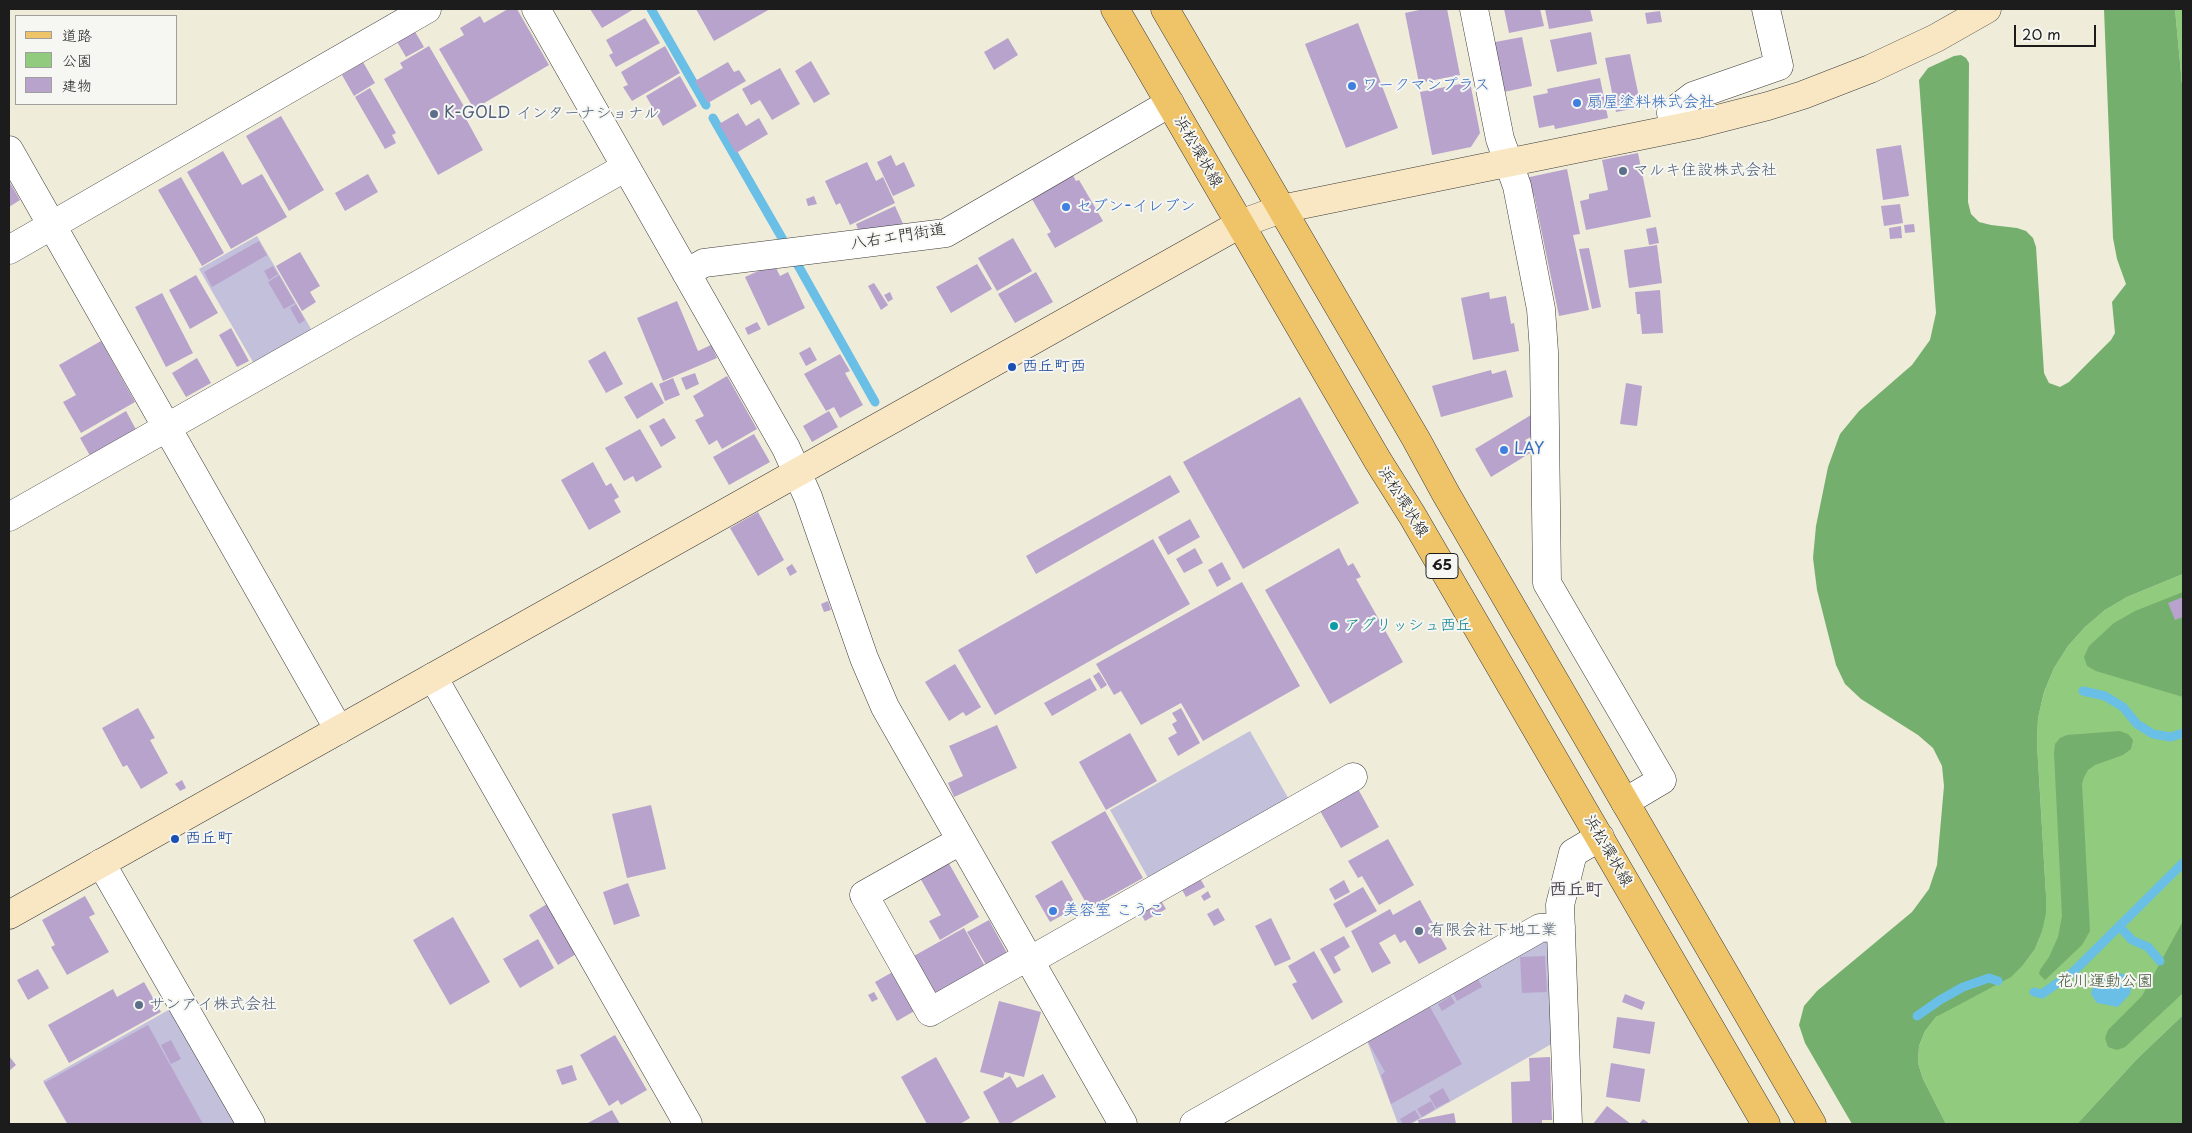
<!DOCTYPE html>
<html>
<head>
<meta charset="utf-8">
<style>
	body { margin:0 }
	#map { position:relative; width:2192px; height:1133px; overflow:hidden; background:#efecda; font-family:"Playpen Sans","Klee One",sans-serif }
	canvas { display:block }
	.frame { position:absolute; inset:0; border:10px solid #1c1c1c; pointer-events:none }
	.legend { position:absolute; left:15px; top:15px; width:162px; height:90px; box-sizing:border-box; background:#f6f6f2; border:1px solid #9f9f9c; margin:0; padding:6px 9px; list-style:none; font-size:15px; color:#1c1c1c }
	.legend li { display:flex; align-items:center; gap:10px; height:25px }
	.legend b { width:25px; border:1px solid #9f9f9c }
	.scale { position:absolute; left:2014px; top:25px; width:82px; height:22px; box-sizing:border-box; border:2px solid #1c1c1c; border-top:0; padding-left:6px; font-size:15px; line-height:18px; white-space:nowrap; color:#1c1c1c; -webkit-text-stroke:4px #f6f6f2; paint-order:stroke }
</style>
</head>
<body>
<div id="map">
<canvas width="2192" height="1133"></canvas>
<div class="frame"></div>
<ul class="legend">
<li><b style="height:6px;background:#efc469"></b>道路</li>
<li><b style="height:14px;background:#91cb7e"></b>公園</li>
<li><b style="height:14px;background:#b8a3cd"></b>建物</li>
</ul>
<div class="scale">20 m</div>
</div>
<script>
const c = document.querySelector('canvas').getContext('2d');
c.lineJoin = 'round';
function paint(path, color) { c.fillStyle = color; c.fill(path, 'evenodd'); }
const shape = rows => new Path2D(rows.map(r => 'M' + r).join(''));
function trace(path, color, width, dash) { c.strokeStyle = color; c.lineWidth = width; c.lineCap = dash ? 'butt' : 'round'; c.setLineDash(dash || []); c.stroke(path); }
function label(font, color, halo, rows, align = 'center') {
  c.font = font + ' "Playpen Sans","Klee One",sans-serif'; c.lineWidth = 4; c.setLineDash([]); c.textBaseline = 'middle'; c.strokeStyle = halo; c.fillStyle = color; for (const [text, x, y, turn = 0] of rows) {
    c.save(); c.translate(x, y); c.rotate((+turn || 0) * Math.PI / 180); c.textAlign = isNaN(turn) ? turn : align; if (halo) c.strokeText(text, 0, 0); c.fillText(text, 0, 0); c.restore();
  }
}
paint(shape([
	[257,236,314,334,256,367,199,269],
	[1250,731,1291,803,1151,883,1110,810],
	[1545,937,1551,940,1555,1042,1411,1124,1398,1124,1366,1038],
	[172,1008,239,1124,67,1124,43,1081]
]), '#c3c0db');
paint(shape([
	[2175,9,2183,9,2183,95],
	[2183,574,2183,1015,2137,1059,2077,1124,1946,1124,1923,1079,1918,1063,1919,1046,1925,1031,1936,1017,2024,964,2035,949,2042,932,2046,895,2037,744,2038,718,2044,692,2054,668,2068,646,2085,627,2105,610,2127,597]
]), '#91cb7e');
paint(shape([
	[2104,9,2175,9,2183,95,2183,574,2127,597,2105,610,2085,627,2068,646,2054,668,2044,692,2038,718,2037,744,2046,895,2046,913,2042,932,2035,949,2024,964,2011,977,1936,1017,1925,1031,1919,1046,1918,1063,1923,1079,1946,1124,1852,1124,1805,1043,1799,1025,1804,1006,1817,991,1912,912,1929,889,1937,865,1944,786,1942,766,1933,748,1918,735,1861,699,1845,684,1836,665,1817,590,1813,558,1816,526,1828,467,1840,434,1859,411,1912,365,1930,340,1936,313,1919,80,1928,68,1954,56,1961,55,1966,58,1969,63,1968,202,1971,214,1979,222,1991,225,2017,228,2026,231,2033,238,2036,247,2044,373,2049,383,2060,387,2069,382,2111,340,2115,333,2112,302,2126,284,2117,259,2113,238],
	[2183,592,2183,697,2096,671,2087,666,2084,657,2089,646,2114,623,2135,611],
	[2120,731,2128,734,2133,740,2131,749,2123,755,2095,765,2088,770,2084,777,2082,784,2090,931,2082,945,2045,980,2039,974,2040,970,2049,957,2058,937,2062,916,2054,753,2055,744,2060,738,2067,735],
	[2183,921,2183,993,2125,1047,2117,1050,2108,1047,2105,1038,2108,1030,2142,996],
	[2183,1015,2183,1124,2077,1124,2137,1059]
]), '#74af6d');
paint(shape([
	[2118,972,2129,977,2132,983,2130,994,2118,1007,2097,1003,2091,994,2092,989,2112,973]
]), '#69bfe6');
trace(shape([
	[651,9,706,105],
	[713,118,786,245],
	[795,260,875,402],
	[2083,691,2105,696,2123,707,2137,724,2153,734,2171,737,2183,733],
	[2119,926,2132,940,2148,947,2160,961],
	[2034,992,2042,994,2073,972,2183,863],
	[1917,1016,1940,1000,1963,987,1989,978,1998,981]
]), '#69bfe6', 9);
paint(shape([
	[508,9,517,9,549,65,474,109,439,49,464,35,460,28,480,16,484,23],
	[590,9,634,9,602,28],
	[696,9,770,9,714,41],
	[1424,9,1447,9,1460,75,1419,83,1405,13],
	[1504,9,1540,9,1544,26,1509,33],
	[1545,9,1590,9,1593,21,1549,29],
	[1660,11,1662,22,1647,24,1645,13],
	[645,18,660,43,616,67,609,55,613,53,606,40],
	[1358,23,1398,128,1346,148,1305,44],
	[414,30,424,47,406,57,396,40],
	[1591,32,1597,64,1557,72,1550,40],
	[1522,37,1532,86,1504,92,1490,43],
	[1008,38,1018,55,994,70,984,52],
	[429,46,469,115,465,117,483,150,438,175,384,79,403,68,400,63],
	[665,46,680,73,632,101,623,87,628,85,621,72],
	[1630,54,1641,107,1616,112,1605,58],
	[811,61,830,94,814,103,795,71],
	[363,62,375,83,354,96,342,75],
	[728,62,734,72,739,70,746,81,708,103,695,81],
	[780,68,800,104,772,120,760,100,751,105,742,89],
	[680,76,697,106,663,126,646,96],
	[1600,78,1608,118,1555,129,1554,125,1539,128,1533,96,1548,93,1547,89],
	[1470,82,1480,133,1471,147,1432,155,1420,92],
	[370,88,396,133,392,135,396,143,385,149,355,97],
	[738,113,746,126,759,118,768,134,736,153,719,124],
	[281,116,324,190,289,211,246,136],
	[1901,145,1909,196,1883,200,1876,149],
	[223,151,242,185,262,174,287,217,231,249,187,172],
	[1638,153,1651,217,1586,230,1580,201,1589,199,1589,194,1608,190,1602,160],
	[891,155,896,166,904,162,915,186,893,196,877,162],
	[867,162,876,181,883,177,895,203,850,225,840,203,836,205,825,181],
	[1567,169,1580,234,1573,235,1589,310,1559,316,1534,195,1529,196,1525,178],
	[1070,170,1076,181,1079,180,1103,221,1055,248,1047,234,1051,232,1029,194],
	[368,174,378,192,345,211,335,193],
	[181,177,224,253,202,266,158,190],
	[9,181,20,200,9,207],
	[814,196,817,204,808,206,806,199],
	[1900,204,1903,223,1884,226,1881,206],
	[895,206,904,226,859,232,856,224],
	[1914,224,1915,232,1905,233,1904,225],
	[1901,226,1902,238,1890,239,1889,228],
	[1656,227,1659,243,1649,245,1646,229],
	[1013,238,1032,271,997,291,978,258],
	[259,241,267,255,212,287,204,272],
	[1657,245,1662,283,1629,288,1624,250],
	[1589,248,1601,307,1592,309,1579,249],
	[300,252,320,286,310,292,316,302,302,311,276,266],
	[774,264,780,276,788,272,805,308,768,326,745,277],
	[977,264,992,289,951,313,936,287],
	[273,266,278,274,269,280,264,271],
	[1036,272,1053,302,1015,323,998,294],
	[196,275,218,313,190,329,169,290],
	[279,275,295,303,284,309,268,282],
	[874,283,888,305,881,310,868,286],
	[1660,290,1663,333,1642,334,1640,314,1637,314,1635,292],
	[890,292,893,299,888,302,884,295],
	[1489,292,1490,299,1506,296,1511,324,1514,323,1519,351,1473,360,1461,298],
	[162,293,193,353,166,367,135,307],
	[677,301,698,351,711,345,717,358,663,381,637,318],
	[296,304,305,320,299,324,290,308],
	[757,322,761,329,748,335,745,328],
	[231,328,249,361,237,367,219,335],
	[101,341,135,402,81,433,63,402,76,395,59,365],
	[810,347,817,360,806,366,799,353],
	[605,351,623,384,606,393,588,361],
	[840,354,850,371,845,373,863,405,840,418,834,407,826,411,804,374],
	[197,358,211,383,186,397,172,373],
	[1491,370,1492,374,1506,370,1513,397,1441,417,1432,386],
	[695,373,699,384,686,390,681,378],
	[727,376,757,429,722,449,717,440,709,445,695,420,704,416,693,396],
	[673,378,680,395,665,401,659,384],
	[652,382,664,403,637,419,624,397],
	[1626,383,1642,386,1637,426,1620,424],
	[1300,397,1359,503,1243,569,1183,462],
	[126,411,139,435,93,461,80,438],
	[829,411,838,427,812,442,803,426],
	[1531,415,1533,436,1525,440,1532,452,1491,477,1475,449],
	[664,418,676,438,661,447,649,426],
	[640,429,662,467,636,482,633,476,624,481,605,448],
	[754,434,770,462,729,485,713,457],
	[593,462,606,486,611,483,619,497,614,500,621,512,589,530,561,480],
	[1170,475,1180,492,1036,574,1026,556],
	[758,512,784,560,758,576,730,528],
	[1190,519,1200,537,1168,555,1158,537],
	[1153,539,1190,604,995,715,958,650],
	[1195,548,1203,563,1184,573,1176,559],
	[1339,548,1348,566,1353,563,1361,577,1356,579,1403,662,1330,704,1265,590],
	[1222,562,1231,579,1217,587,1208,570],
	[792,564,797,572,790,576,786,568],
	[1242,582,1300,686,1203,741,1181,703,1141,725,1121,691,1114,695,1096,664],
	[2183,597,2183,617,2175,620,2168,603],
	[828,601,831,610,824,612,821,604],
	[955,664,981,707,966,716,963,712,949,721,925,682],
	[1099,672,1107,685,1101,689,1093,676],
	[1090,678,1097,690,1052,716,1044,703],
	[138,708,155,738,150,740,168,773,141,789,127,765,123,767,102,728],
	[1181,708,1200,743,1178,756,1168,738,1177,733,1172,724,1177,721,1172,713],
	[997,725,1017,768,954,797,948,783,963,776,949,746],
	[1130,733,1157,781,1106,810,1079,762],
	[182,780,186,788,180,791,175,784],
	[1357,787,1379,827,1341,848,1319,809],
	[651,805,666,869,627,878,612,814],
	[1105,811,1143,878,1089,908,1051,842],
	[1388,839,1414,885,1379,905,1362,876,1358,878,1348,861],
	[947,860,979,917,940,940,929,921,941,915,919,876],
	[1198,875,1205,887,1186,897,1180,886],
	[1062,880,1077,907,1050,922,1035,896],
	[1344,880,1350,892,1335,900,1329,889],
	[628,883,640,916,614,925,603,892],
	[1363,887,1377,911,1346,928,1333,904],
	[1208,891,1211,897,1204,901,1201,896],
	[85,896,95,914,89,917,109,952,67,975,51,947,55,945,42,920],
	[1159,897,1166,909,1145,921,1138,909],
	[1420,900,1447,949,1419,964,1405,940,1400,943,1395,934,1379,943,1391,963,1372,973,1351,931,1390,909,1393,915],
	[547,904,576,954,558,965,529,915],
	[1218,908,1225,920,1214,926,1207,914],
	[453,917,490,982,450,1005,413,940],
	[1271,918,1291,959,1275,966,1255,926],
	[989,920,1007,953,986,965,967,932],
	[964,928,987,970,936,999,912,957],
	[1344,936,1350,947,1334,957,1341,970,1334,974,1320,949],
	[538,939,554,968,520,988,503,959],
	[1314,951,1343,1002,1312,1020,1292,984,1297,982,1288,966],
	[1545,956,1547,992,1522,993,1520,957],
	[38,969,49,988,28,1000,17,980],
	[896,970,918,1009,897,1021,875,982],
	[1477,977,1482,987,1457,1001,1452,991],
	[144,982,161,1012,69,1063,48,1025,113,989,117,997],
	[874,992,878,999,872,1002,868,995],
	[1625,994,1645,1002,1642,1010,1622,1002],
	[1451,996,1455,1003,1442,1011,1438,1004],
	[999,1001,1041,1012,1024,1077,1005,1072,1003,1078,980,1072],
	[1430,1007,1462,1064,1391,1104,1381,1075,1385,1072,1368,1042],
	[1617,1017,1655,1022,1650,1054,1613,1048],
	[148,1025,203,1124,68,1124,44,1083],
	[615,1035,647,1090,621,1105,618,1100,609,1106,580,1055],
	[171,1040,181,1059,171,1064,161,1045],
	[9,1056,16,1065,9,1071],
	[936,1057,970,1118,960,1124,927,1124,901,1077],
	[1550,1057,1552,1120,1542,1120,1542,1124,1512,1124,1511,1082,1530,1081,1529,1058],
	[1611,1063,1645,1069,1640,1102,1606,1097],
	[572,1065,577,1080,562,1085,556,1070],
	[1043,1074,1056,1097,1009,1124,1000,1124,983,1092,1010,1076,1017,1088],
	[1443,1088,1450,1101,1436,1108,1429,1096],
	[1431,1101,1435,1109,1422,1117,1417,1109],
	[1607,1106,1631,1124,1593,1124],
	[612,1110,620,1124,586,1124],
	[1415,1110,1420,1118,1409,1124,1403,1124,1400,1119],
	[1454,1113,1456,1124,1419,1124,1418,1120],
	[1643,1119,1650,1124,1639,1124]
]), '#b8a3cd');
const street = shape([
	[536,9,786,448,808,497,864,658,885,707,1123,1124],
	[1474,9,1500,139,1517,186,1541,309,1544,352,1547,583,1662,780,1625,802],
	[1674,128,1671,113,1693,96,1779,66,1766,9],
	[9,150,339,730],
	[9,250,427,9],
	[686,273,704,263,946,233,1170,103],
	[9,517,626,167],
	[433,677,688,1124],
	[960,841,864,895,930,1012,1027,957],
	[101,863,251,1124],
	[1029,961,1353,777],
	[1194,1124,1540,928,1561,927],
	[1568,1124,1560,905,1573,853,1600,837]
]);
const secondary = shape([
	[9,915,1240,224,1281,209,1698,124,1768,106,1803,95,1870,69,1936,38,1987,9]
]);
const primary = shape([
	[1115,9,1378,461,1412,515,1766,1124],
	[1165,9,1416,439,1446,494,1812,1124]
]);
trace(street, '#3c3b38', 29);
trace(secondary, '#3c3b38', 29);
trace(primary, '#3c3b38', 29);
trace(street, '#fff', 28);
trace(secondary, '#f9e7c3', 28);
trace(primary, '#efc469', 28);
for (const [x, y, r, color] of [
	[1352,86,5,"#3f7fe0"],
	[1577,103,5,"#3f7fe0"],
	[434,114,5,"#5c6f8a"],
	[1623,171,5,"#5c6f8a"],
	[1066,207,5,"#3f7fe0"],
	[1012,367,5,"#1a4fb4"],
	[1504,450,5,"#3f7fe0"],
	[1334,626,5,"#0f9aa8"],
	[175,839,5,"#1a4fb4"],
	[1053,911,5,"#3f7fe0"],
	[1419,931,5,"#5c6f8a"],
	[139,1005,5,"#5c6f8a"]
]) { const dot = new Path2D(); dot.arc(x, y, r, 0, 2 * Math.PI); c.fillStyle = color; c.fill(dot); trace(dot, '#f6f6f2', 2); }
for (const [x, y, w] of [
	[1442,566,32]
]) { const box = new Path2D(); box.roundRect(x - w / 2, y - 12.5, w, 25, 4); c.fillStyle = '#f6f6f2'; c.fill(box); trace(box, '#1c1c1c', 1); }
label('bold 15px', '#1c1c1c', null, [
	["65",1442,566]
]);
label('16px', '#366cbe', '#f6f6f2', [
	["ワークマンプラス",1362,86],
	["扇屋塗料株式会社",1587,103],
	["セブン-イレブン",1076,207],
	["LAY",1514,450],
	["美容室 こうこ",1063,911]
], 'left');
label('16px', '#4e5e75', '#f6f6f2', [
	["K-GOLD インターナショナル",444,114],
	["マルキ住設株式会社",1633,171],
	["有限会社下地工業",1429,931],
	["サンアイ株式会社",149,1005]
], 'left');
label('16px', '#1c1c1c', '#f6f6f2', [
	["浜松環状線",1198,152,60],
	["八右エ門街道",898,237,-9],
	["浜松環状線",1403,502,58],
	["浜松環状線",1608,851,60]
]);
label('16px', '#164399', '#f6f6f2', [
	["西丘町西",1022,367],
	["西丘町",185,839]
], 'left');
label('16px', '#0d838f', '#f6f6f2', [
	["アグリッシュ西丘",1344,626]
], 'left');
label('16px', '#45593e', '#f6f6f2', [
	["花川運動公園",2105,982]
]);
label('bold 18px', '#534b5a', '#f6f6f2', [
	["西丘町",1576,890]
]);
</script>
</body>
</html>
